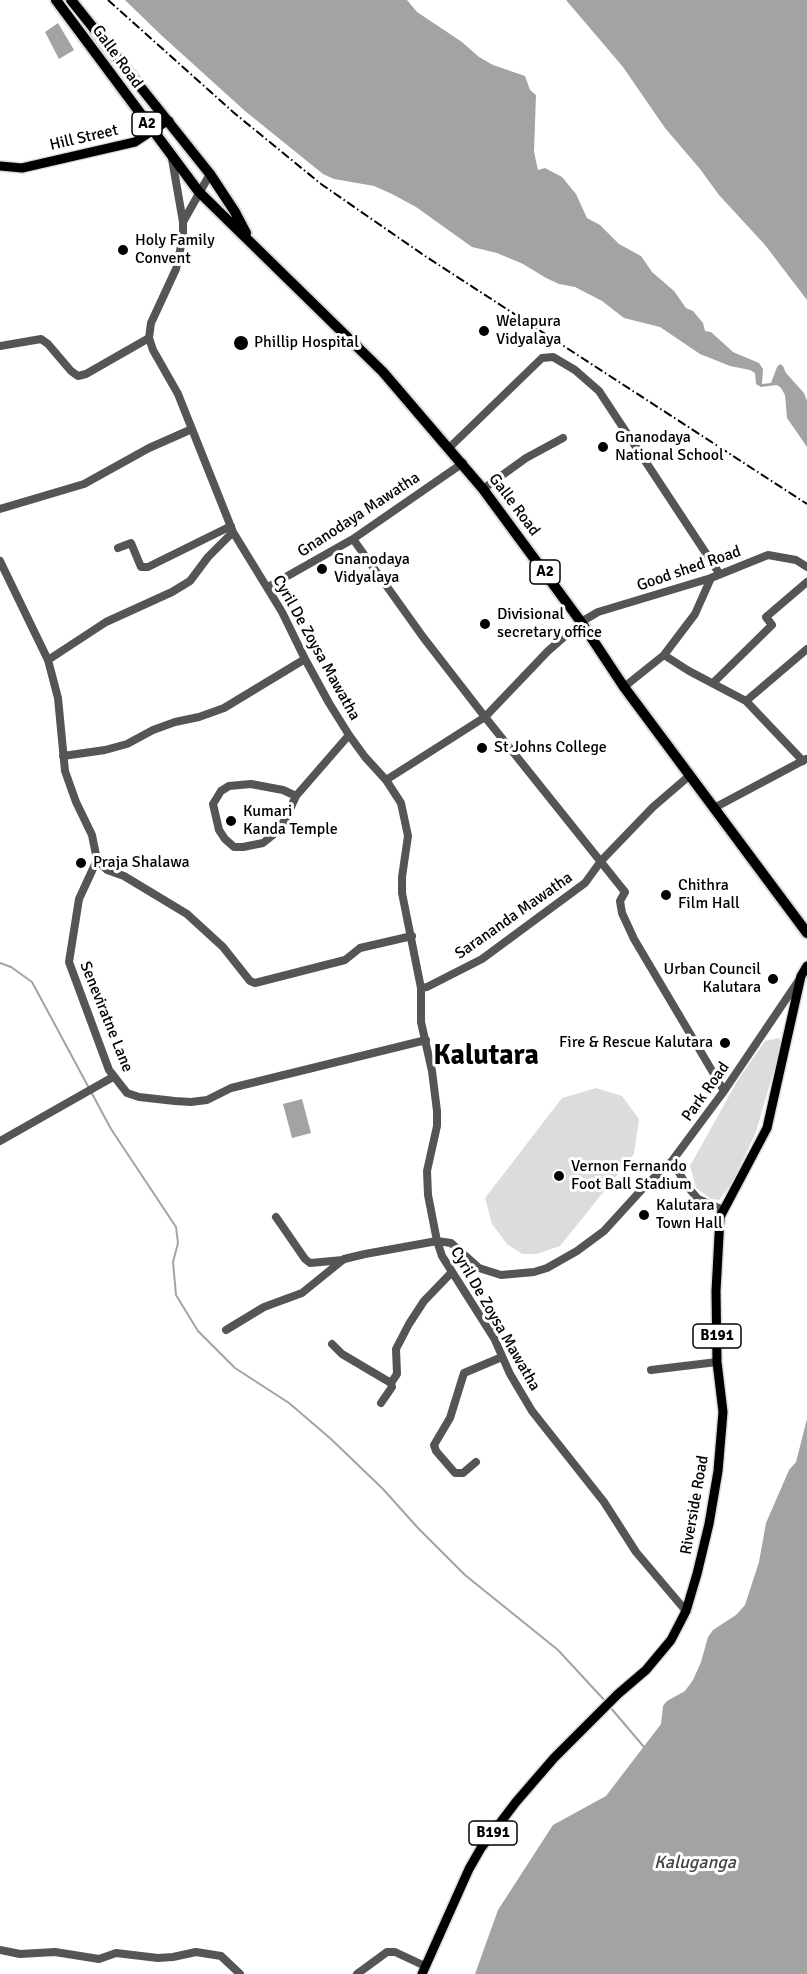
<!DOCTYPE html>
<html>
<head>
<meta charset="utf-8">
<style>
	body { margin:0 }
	canvas { display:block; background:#fff }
</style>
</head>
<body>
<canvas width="807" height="1974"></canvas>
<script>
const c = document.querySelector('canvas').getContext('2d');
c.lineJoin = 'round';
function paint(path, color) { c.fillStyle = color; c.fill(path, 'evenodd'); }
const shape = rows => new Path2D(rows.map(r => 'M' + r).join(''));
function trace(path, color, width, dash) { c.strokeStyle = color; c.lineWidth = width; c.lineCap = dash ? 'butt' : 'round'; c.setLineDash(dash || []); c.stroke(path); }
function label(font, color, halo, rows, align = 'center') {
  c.font = font + ' Signika,sans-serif'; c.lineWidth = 6; c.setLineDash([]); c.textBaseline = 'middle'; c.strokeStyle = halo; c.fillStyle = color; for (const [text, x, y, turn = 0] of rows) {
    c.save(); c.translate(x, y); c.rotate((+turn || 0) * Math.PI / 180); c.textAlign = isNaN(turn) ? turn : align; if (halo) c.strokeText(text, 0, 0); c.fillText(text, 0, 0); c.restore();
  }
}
paint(shape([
	[779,1038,783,1050,773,1073,756,1132,732,1183,719,1200,711,1199,696,1188,690,1166,739,1078,765,1041],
	[596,1088,622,1096,639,1119,634,1154,560,1246,537,1254,522,1254,507,1244,492,1224,485,1198,562,1098]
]), '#dcdcdc');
paint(shape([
	[125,0,407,0,417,12,462,42,479,57,493,65,525,76,530,90,536,95,534,152,538,170,545,168,562,177,576,194,587,218,600,225,619,244,641,256,652,272,674,291,686,308,693,311,703,323,705,331,711,332,733,352,759,363,763,369,762,384,771,383,777,367,780,364,783,366,786,373,804,393,807,401,807,447,787,418,785,395,781,388,777,385,761,387,756,384,755,373,750,370,730,366,700,354,660,327,624,318,602,301,575,287,559,284,546,278,523,264,497,253,472,247,416,207,392,194,374,186,334,179,323,174,245,111,160,34],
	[566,0,807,0,807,300,765,245,719,195,700,169,665,128,623,67],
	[58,23,74,50,59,59,45,32],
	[302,1099,311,1133,292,1138,283,1104],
	[807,1419,807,1974,475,1974,498,1910,553,1825,606,1796,661,1724,663,1706,667,1701,685,1691,693,1680,701,1662,708,1637,713,1630,736,1615,745,1605,759,1562,766,1523,789,1470,796,1462]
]), '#a3a3a3');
trace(shape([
	[0,963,11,967,32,982,111,1129,176,1227,178,1243,173,1262,176,1295,198,1331,235,1368,289,1403,331,1439,383,1489,418,1528,465,1575,558,1650,607,1703],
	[610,1707,644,1747]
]), '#a3a3a3', 2);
const major = shape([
	[0,166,22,168,135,142,164,123,169,121],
	[422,1974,469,1869,481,1848,516,1802,554,1758,618,1694,646,1670,671,1640,686,1611,697,1574,709,1524,718,1471,723,1412,717,1362,716,1291,720,1217,767,1128,801,976,807,966]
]);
const highway = shape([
	[56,0,199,192,383,372,483,489,581,622,624,687,807,933],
	[71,0,210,174,235,212,246,233]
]);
trace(major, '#dbdbdb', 12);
trace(highway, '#dbdbdb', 14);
trace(shape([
	[172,159,183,222],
	[210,174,183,222,183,237,176,269,151,323,149,338,153,350,178,394,233,532,282,612,305,659,329,703,349,735,365,757,386,780,401,803,408,836,402,877,402,893,421,988,421,1022,432,1071,437,1111,437,1126,427,1171,428,1195,437,1241,442,1256,494,1338,510,1374,532,1411,604,1502,636,1552,686,1611],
	[0,346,41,339,48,344,71,371,78,376,86,374,149,338],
	[449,448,542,358,553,357,575,370,599,391,719,573],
	[483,489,526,458,563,438],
	[0,509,84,484,149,448,192,429],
	[353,539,423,637,485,717,625,892,620,901,622,913,634,939,724,1091],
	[118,548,131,543,141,567,148,567,231,526],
	[0,561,48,660,58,698,65,771,76,802,92,835,97,860],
	[268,587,353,539,463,463],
	[664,655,689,671,746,701,803,761],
	[48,660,106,622,172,592,190,581,208,557,233,532],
	[713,683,772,625,766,617,807,582],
	[624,687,664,655,695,614,711,578],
	[746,701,807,649],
	[63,756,105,750,127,744,153,730,175,722,199,717,224,708,305,659],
	[386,780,485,717,548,651,581,622,598,612,711,578,768,555,796,560,807,567],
	[296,796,285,820,273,835,263,843,243,847,234,847,225,839,219,830,213,804,221,791,229,786,251,784,283,790,296,796,349,735],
	[714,808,806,759],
	[97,860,79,899,69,962,109,1070,127,1093,139,1097,175,1101,191,1102,207,1100,231,1088,426,1040],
	[97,860,107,870,124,876,187,914,223,947,250,981,255,983,345,960,360,948,412,936],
	[421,988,427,987,482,959,585,883,601,861,653,807,689,776],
	[0,1141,113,1077],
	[723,1210,698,1199,687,1186,672,1161,724,1091,799,980],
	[276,1217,305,1259,310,1263,343,1260],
	[226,1330,264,1307,302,1293,344,1259,365,1254,437,1241,451,1243,479,1268,501,1275,534,1272,547,1268,577,1251,604,1231,645,1186,672,1161],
	[332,1344,342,1354,391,1383,392,1387,381,1403],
	[651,1370,717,1362],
	[391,1383,397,1374,396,1349,409,1324,424,1301,452,1272],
	[476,1462,463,1473,455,1473,436,1451,434,1445,450,1418,464,1373,502,1357],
	[0,1950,20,1954,55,1952,99,1959,116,1953,158,1958,173,1957,196,1952,221,1956,240,1974],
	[357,1974,387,1952,395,1952,425,1966]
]), '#555', 8);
trace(major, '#000', 9);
trace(highway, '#000', 10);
trace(shape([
	[108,0,233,112,321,184,425,256,807,504]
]), '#000', 2, [9, 3, 1.5, 3]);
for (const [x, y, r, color] of [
	[123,250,6,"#000"],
	[484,331,6,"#000"],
	[241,343,8,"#000"],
	[603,447,6,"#000"],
	[322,569,6,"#000"],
	[485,624,6,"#000"],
	[482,748,6,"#000"],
	[231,821,6,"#000"],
	[81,863,6,"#000"],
	[666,895,6,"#000"],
	[773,979,6,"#000"],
	[725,1043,6,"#000"],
	[559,1176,6,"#000"],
	[644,1215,6,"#000"]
]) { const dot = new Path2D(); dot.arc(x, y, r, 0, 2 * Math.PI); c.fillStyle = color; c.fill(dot); trace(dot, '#fff', 2); }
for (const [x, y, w] of [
	[147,124,30],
	[545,572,30],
	[717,1336,48],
	[493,1833,48]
]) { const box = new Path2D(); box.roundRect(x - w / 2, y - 12, w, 24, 4.5); c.fillStyle = '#fff'; c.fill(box); trace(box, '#000', 1.5); }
label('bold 15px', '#000', null, [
	["A2",147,124],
	["A2",545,572],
	["B191",717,1336],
	["B191",493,1833]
]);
label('16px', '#000', '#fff', [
	["Galle Road",117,57,54],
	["Hill Street",84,138,-13],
	["Galle Road",514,505,53],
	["Gnanodaya Mawatha",359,515,-33],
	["Good shed Road",689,569,-19],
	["Cyril De Zoysa Mawatha",316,648,61],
	["Sarananda Mawatha",514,916,-35],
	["Seneviratne Lane",106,1017,68],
	["Park Road",706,1092,-54],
	["Cyril De Zoysa Mawatha",495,1319,60],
	["Riverside Road",695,1505,-80]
]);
label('16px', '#000', '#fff', [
	["Holy Family",135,241],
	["Convent",135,259],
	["Welapura",496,322],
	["Vidyalaya",496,340],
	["Phillip Hospital",254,343],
	["Gnanodaya",615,438],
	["National School",615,456],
	["Gnanodaya",334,560],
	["Vidyalaya",334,578],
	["Divisional",497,615],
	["secretary office",497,633],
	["St Johns College",494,748],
	["Kumari",243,812],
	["Kanda Temple",243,830],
	["Praja Shalawa",93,863],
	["Chithra",678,886],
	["Film Hall",678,904],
	["Urban Council",761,970,"right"],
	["Kalutara",761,988,"right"],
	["Fire & Rescue Kalutara",713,1043,"right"],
	["Vernon Fernando",571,1167],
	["Foot Ball Stadium",571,1185],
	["Kalutara",656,1206],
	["Town Hall",656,1224]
], 'left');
label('italic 18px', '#444', '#fff', [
	["Kaluganga",695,1863]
]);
label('bold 28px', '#000', '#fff', [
	["Kalutara",486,1057]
]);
</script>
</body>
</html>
